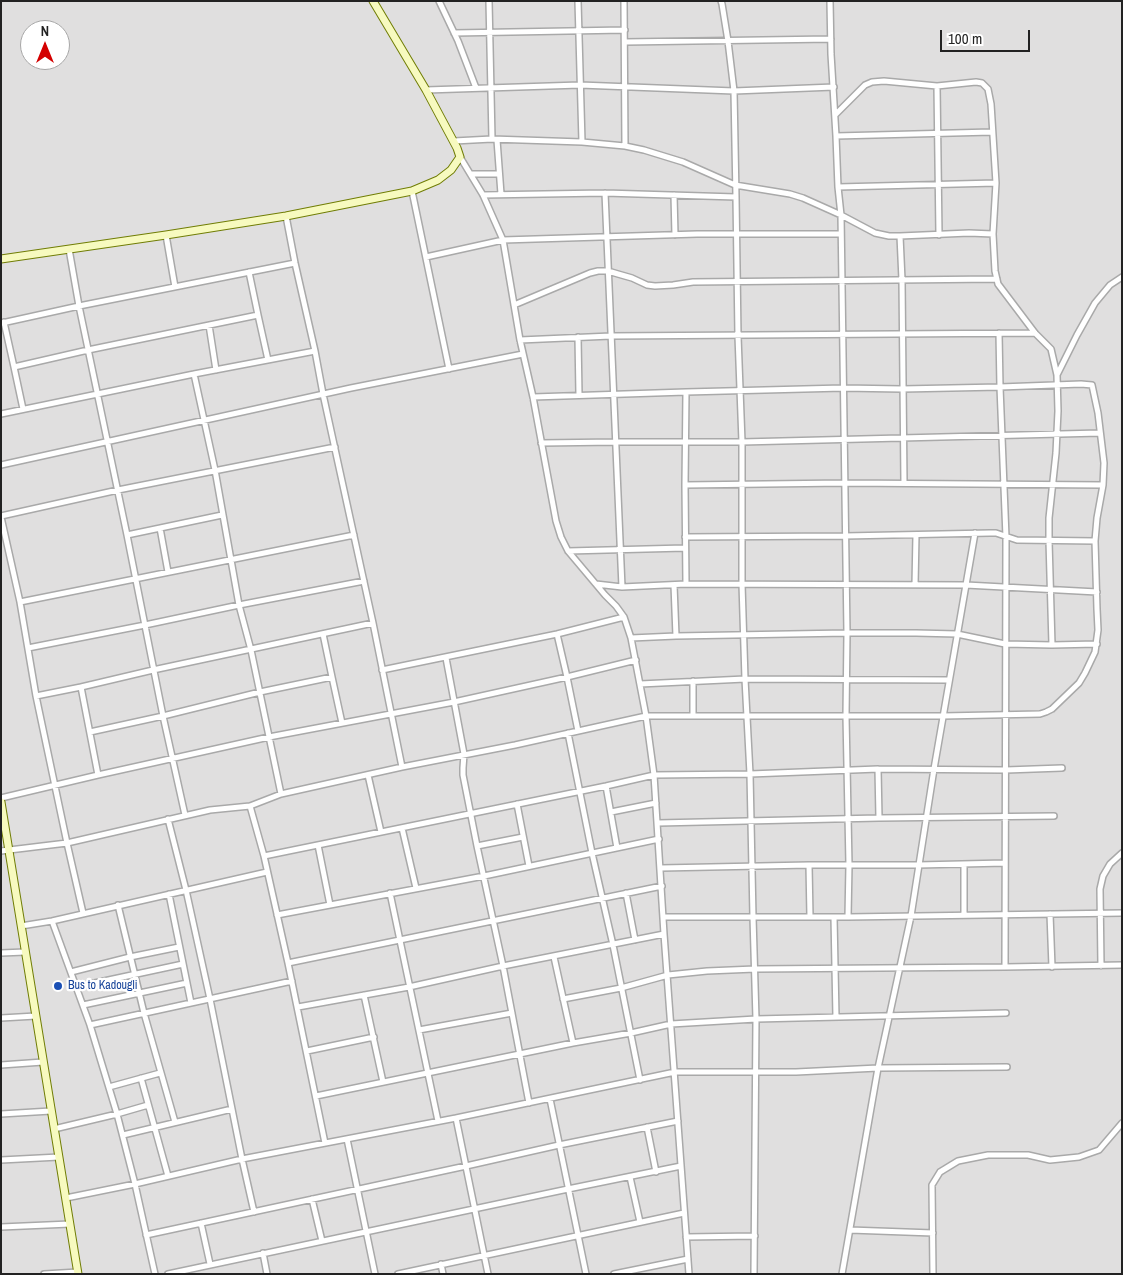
<!DOCTYPE html>
<html>
<head>
<meta charset="utf-8">
<style>
	body { margin:0 }
	#map { position:relative; width:1123px; height:1275px; overflow:hidden; background:#f2efe9; font-family:"Archivo Narrow",sans-serif }
	canvas { display:block }
	.frame { position:absolute; inset:0; border:2px solid #222; pointer-events:none }
	.north { position:absolute; left:20px; top:20px; width:50px; height:50px; box-sizing:border-box; background:#fff; border:1px solid #a7a7a7; border-radius:50%; rotate:0deg; font-size:14px; font-weight:700; line-height:20px; text-align:center; color:#222 }
	.north::after { content:''; display:block; margin:auto; width:18px; height:22px; background:#d40000; clip-path:polygon(50% 0,100% 100%,50% 72%,0 100%) }
	.scale { position:absolute; left:940px; top:30px; width:90px; height:22px; box-sizing:border-box; border:2px solid #222; border-top:0; padding-left:6px; font-size:15px; line-height:18px; white-space:nowrap; color:#222; -webkit-text-stroke:4px #fff; paint-order:stroke }
</style>
</head>
<body>
<div id="map">
<canvas width="1123" height="1275"></canvas>
<div class="frame"></div>
<div class="north">N</div>
<div class="scale">100 m</div>
</div>
<script>
const c = document.querySelector('canvas').getContext('2d');
c.lineJoin = 'round';
function paint(path, color) { c.fillStyle = color; c.fill(path, 'evenodd'); }
const shape = rows => new Path2D(rows.map(r => 'M' + r).join(''));
function trace(path, color, width, dash) { c.strokeStyle = color; c.lineWidth = width; c.lineCap = dash ? 'butt' : 'round'; c.setLineDash(dash || []); c.stroke(path); }
function label(font, color, halo, rows, align = 'center') {
  c.font = font + ' "Archivo Narrow",sans-serif'; c.lineWidth = 4.5; c.setLineDash([]); c.textBaseline = 'middle'; c.strokeStyle = halo; c.fillStyle = color; for (const [text, x, y, turn = 0] of rows) {
    c.save(); c.translate(x, y); c.rotate((+turn || 0) * Math.PI / 180); c.textAlign = isNaN(turn) ? turn : align; if (halo) c.strokeText(text, 0, 0); c.fillText(text, 0, 0); c.restore();
  }
}
paint(shape([
	[1,1,1122,1,1122,1274,1,1274],
	[30,30,60,30,60,60,30,60]
]), '#e0dfdf');
const minor = shape([
	[439,1,458,41,476,88],
	[489,1,492,139],
	[578,1,582,142],
	[624,1,625,146],
	[721,1,722,4,728,41,734,91,736,197,738,336,742,442,742,584,745,679,750,774,753,917,756,1019,754,1274],
	[830,1,831,54,836,136,838,187,841,215,847,633,846,716,849,865,848,917],
	[454,33,625,30],
	[625,42,831,39],
	[937,86,939,235],
	[426,90,580,85,734,91,834,87],
	[835,115,865,85,872,82,884,81,937,86,976,82,982,83,988,89,991,104,996,183,993,234],
	[836,136,992,132],
	[497,140,501,194],
	[454,141,492,139,582,142,625,146,644,150,683,162,735,185,790,194,803,198,841,215,875,233,889,236,900,236,969,233,993,234,995,271,998,284,1035,333,1051,349,1057,375,1058,411,1056,453,1049,518,1049,541,1052,645],
	[460,157,483,195,503,240,520,340,533,397,556,521,561,537,568,551,605,595,616,606,624,617,631,638,646,716,654,775,664,934,689,1274],
	[471,174,499,174],
	[838,187,996,183],
	[412,191,449,369],
	[605,193,622,587],
	[483,195,605,193,736,197],
	[674,195,675,235],
	[286,216,295,263,315,351,323,394,373,623,402,767],
	[166,235,175,287],
	[900,236,902,280,904,483],
	[69,249,79,306,127,535,163,716,185,815],
	[426,257,503,240,697,234,841,234],
	[514,305,590,273,598,271,608,271,618,274,632,278,647,285,655,286,673,285,693,282,997,279],
	[258,315,268,360],
	[4,322,14,367,88,350,258,315,249,272],
	[2,323,79,306,295,263],
	[209,325,216,370],
	[999,333,1000,387,1006,537,1005,967],
	[578,337,579,395],
	[520,340,611,336,1035,333],
	[14,367,23,409],
	[194,374,215,470,239,605,251,650,281,794],
	[1057,375,1077,335,1095,303,1110,285,1122,277],
	[533,397,686,392],
	[1,414,194,374,315,351],
	[541,443,616,442,742,442,1100,433],
	[1,465,351,388,523,354],
	[685,485,845,483,1103,485],
	[1,516,118,490,335,447],
	[1,517,20,602,36,696,67,843,83,913],
	[160,528,168,572],
	[127,535,222,515],
	[685,537,845,536,990,533,996,533,1017,540,1095,541],
	[568,551,685,548],
	[596,584,622,587,686,584],
	[674,585,676,636],
	[915,585,916,535],
	[20,602,354,535],
	[323,634,332,677],
	[557,634,567,677,578,731],
	[631,638,676,636,847,633,916,633,957,634,1005,644,1052,645,1097,644],
	[28,648,145,625,239,605,364,581],
	[446,658,464,754,463,768,463,775,477,846,503,966,529,1103],
	[382,670,557,634,624,617],
	[693,681,693,716],
	[640,684,745,679,949,680],
	[81,687,153,670,373,623],
	[90,732,163,716,260,692,332,677,342,723],
	[568,733,592,853,613,945,640,1080],
	[878,769,879,818],
	[98,775,269,737,454,702,567,677,636,660],
	[368,775,381,832],
	[606,786,617,848],
	[1,798,98,775,81,687,36,696],
	[517,804,529,866],
	[250,806,264,856,288,963,325,1143],
	[611,812,656,803],
	[168,819,186,890,210,999,242,1159,254,1212],
	[658,823,879,818,1054,816],
	[402,828,416,888],
	[318,845,330,905],
	[477,846,523,837],
	[1,851,67,843,210,810,250,806,281,794,402,767,515,745,646,716,943,716,1040,714,1046,712,1052,709,1079,683,1085,673,1095,652,1098,630,1097,609,1095,541,1097,518,1103,485,1104,463,1098,413,1092,385,1081,384,1000,387,902,389,843,388,686,392,685,485,686,584,966,585,1097,592],
	[264,856,606,786,654,775,750,774,878,769,1006,770,1062,768],
	[809,865,810,917],
	[661,868,809,865,918,865,1005,863],
	[390,893,438,1121],
	[626,893,635,940],
	[169,894,191,1003],
	[118,905,144,1013,175,1122],
	[1050,914,1052,967],
	[277,915,484,876,659,839],
	[964,915,964,864],
	[663,917,848,917,1122,913],
	[834,917,836,1017],
	[52,921,90,1025,117,1114,135,1184,155,1274],
	[21,926,52,921,267,872],
	[1,953,25,952],
	[554,957,573,1043],
	[288,963,662,886],
	[1101,966,1100,889,1103,876,1110,864,1122,853],
	[71,972,130,957,179,947],
	[76,987,183,964],
	[364,995,383,1082],
	[563,999,621,988,668,975,707,971,755,969,1005,967,1122,965],
	[83,1005,187,983],
	[298,1007,409,987,503,966,664,934],
	[1,1018,36,1016],
	[90,1025,292,981],
	[419,1030,512,1013],
	[307,1051,374,1037],
	[1,1065,43,1062],
	[141,1078,168,1176],
	[109,1087,160,1073],
	[316,1096,573,1043,631,1033,671,1024,756,1019,1006,1013],
	[550,1099,586,1274],
	[1,1114,51,1111],
	[456,1118,488,1274],
	[647,1127,656,1172],
	[54,1129,117,1114,148,1105],
	[123,1135,232,1109],
	[347,1139,375,1274],
	[1,1160,59,1157],
	[630,1177,640,1222],
	[66,1198,135,1184,242,1159,456,1118,675,1072,796,1072,878,1068,1007,1067],
	[312,1199,322,1241],
	[201,1223,210,1264],
	[1,1227,70,1224],
	[850,1230,933,1233],
	[146,1235,466,1166,559,1145,678,1121],
	[686,1237,755,1236],
	[263,1253,267,1274],
	[441,1264,443,1274],
	[44,1274,78,1272],
	[168,1274,568,1189,681,1166],
	[398,1274,684,1213],
	[614,1274,688,1259],
	[842,1274,878,1068,911,916,934,769,975,533],
	[933,1274,932,1185,940,1172,958,1161,988,1155,1028,1155,1050,1160,1079,1157,1099,1150,1122,1123]
]);
const secondary = shape([
	[1,259,166,235,286,216,412,191,438,180,451,170,460,157,457,148,426,90,373,1],
	[1,802,78,1274]
]);
trace(minor, '#a9a9a9', 8);
trace(secondary, '#707d05', 9);
trace(minor, '#fff', 5);
trace(secondary, '#f7fabf', 7);
for (const [x, y, r, color] of [
	[58,986,5,"#1a4fb4"]
]) { const dot = new Path2D(); dot.arc(x, y, r, 0, 2 * Math.PI); c.fillStyle = color; c.fill(dot); trace(dot, '#fff', 2); }
label('12px', '#164399', '#fff', [
	["Bus to Kadougli",68,986]
], 'left');
</script>
</body>
</html>
